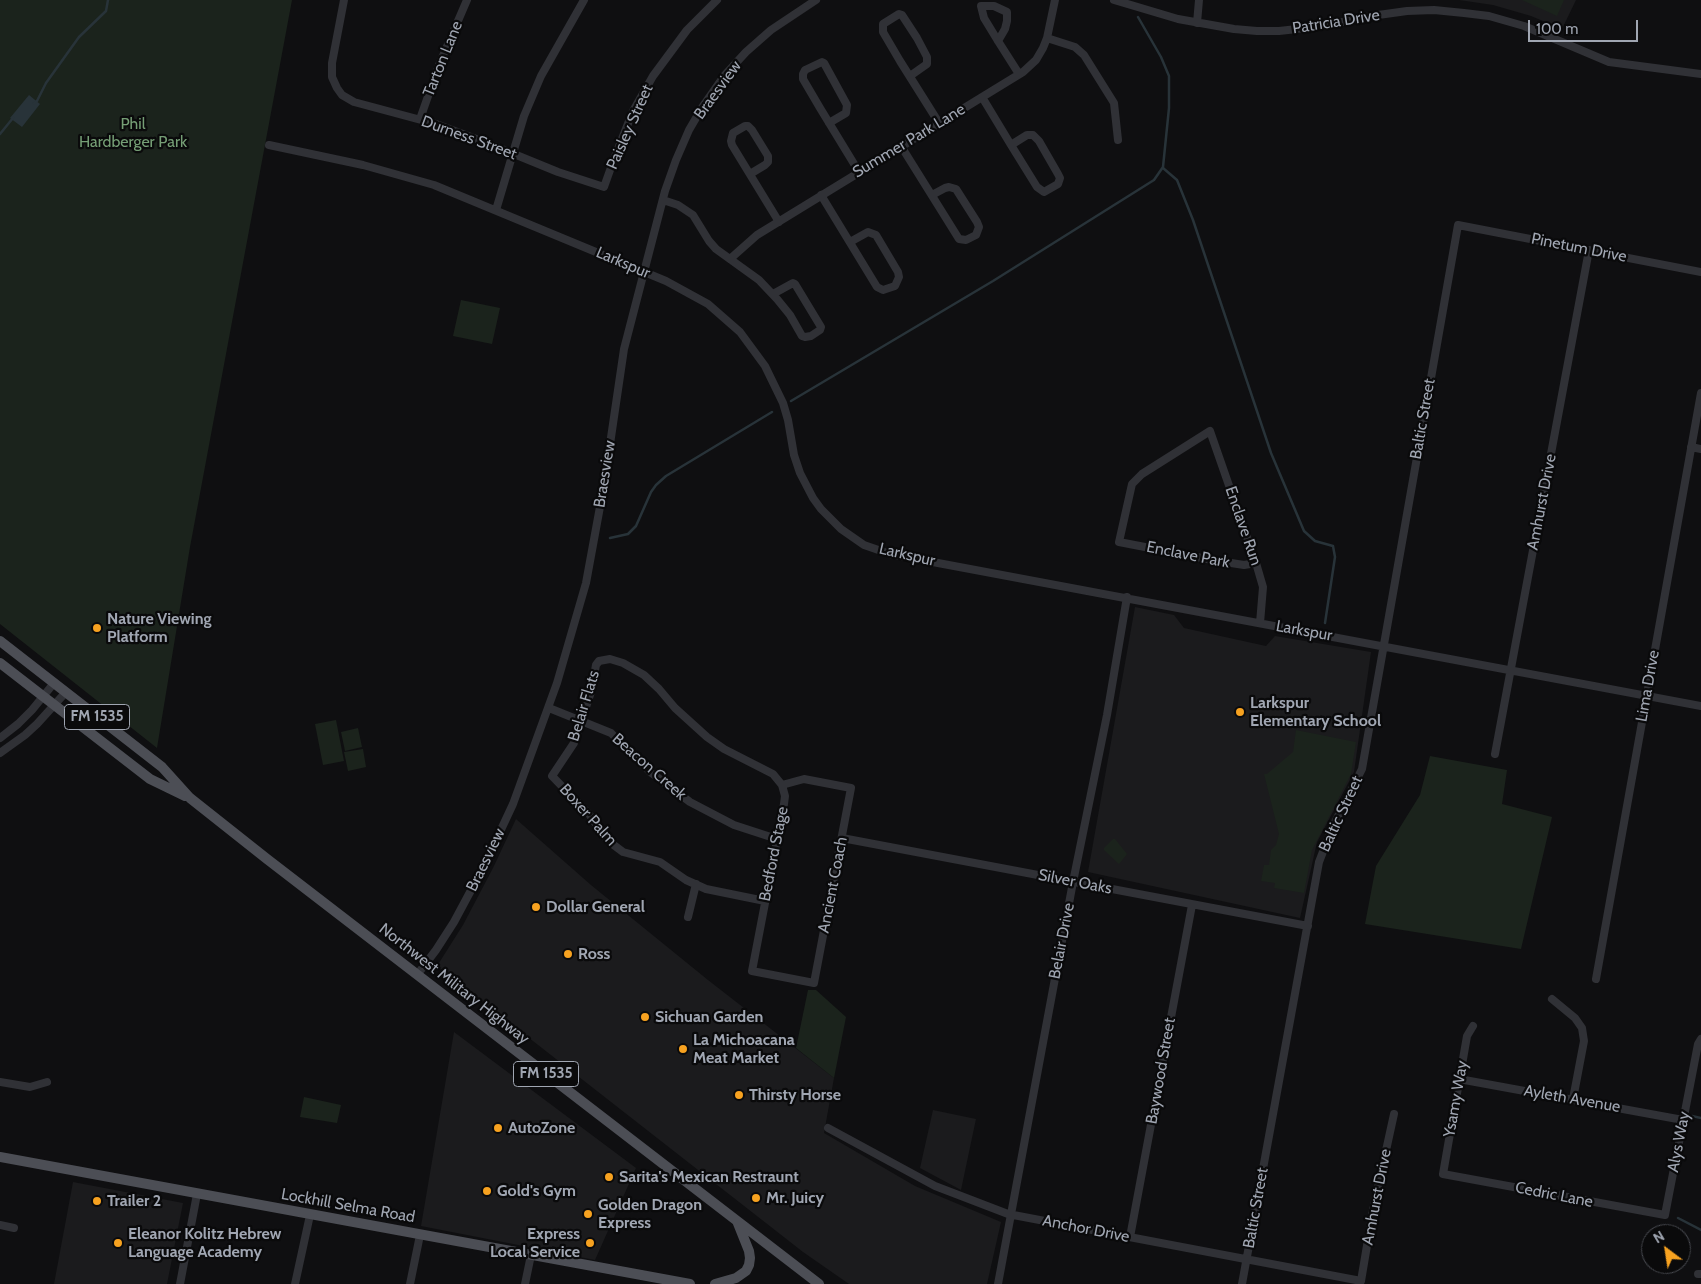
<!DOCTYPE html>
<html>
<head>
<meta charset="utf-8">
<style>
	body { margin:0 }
	#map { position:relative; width:1701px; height:1284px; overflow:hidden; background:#0f0f11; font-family:Cabin,sans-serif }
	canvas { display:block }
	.north { position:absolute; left:1641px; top:1224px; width:50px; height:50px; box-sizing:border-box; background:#0a0a0b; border:1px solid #46484e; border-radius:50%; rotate:329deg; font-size:14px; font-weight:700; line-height:20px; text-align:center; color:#a0a6b2 }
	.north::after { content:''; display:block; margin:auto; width:18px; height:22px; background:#f7a220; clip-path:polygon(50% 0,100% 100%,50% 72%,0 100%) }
	.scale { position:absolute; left:1528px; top:20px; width:110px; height:22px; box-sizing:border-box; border:2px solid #a0a6b2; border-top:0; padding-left:6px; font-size:15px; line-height:18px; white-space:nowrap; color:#a0a6b2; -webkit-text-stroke:4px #0a0a0b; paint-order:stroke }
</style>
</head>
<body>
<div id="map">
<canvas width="1701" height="1284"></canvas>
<div class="north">N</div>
<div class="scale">100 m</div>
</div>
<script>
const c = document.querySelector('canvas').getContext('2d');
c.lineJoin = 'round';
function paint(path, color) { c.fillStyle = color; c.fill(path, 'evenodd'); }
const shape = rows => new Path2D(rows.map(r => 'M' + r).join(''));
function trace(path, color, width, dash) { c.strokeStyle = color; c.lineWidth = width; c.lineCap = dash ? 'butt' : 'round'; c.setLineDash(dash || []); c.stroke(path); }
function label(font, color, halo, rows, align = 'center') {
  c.font = font + ' Cabin,sans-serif'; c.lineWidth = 4.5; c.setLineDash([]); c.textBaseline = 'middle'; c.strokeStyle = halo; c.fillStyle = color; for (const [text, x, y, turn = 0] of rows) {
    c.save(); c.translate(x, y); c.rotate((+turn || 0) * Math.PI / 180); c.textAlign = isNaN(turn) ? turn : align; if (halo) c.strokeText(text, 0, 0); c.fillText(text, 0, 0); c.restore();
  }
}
paint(shape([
	[1459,0,1576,0,1562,29,1531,16,1493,5],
	[1135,607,1174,615,1184,628,1266,646,1275,636,1371,652,1354,772,1317,842,1300,918,1088,872],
	[516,819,591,885,708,980,834,1078,824,1133,915,1186,1001,1222,987,1284,849,1284,803,1252,437,966,463,925,493,868],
	[454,1032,636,1168,595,1260,421,1226],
	[933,1110,976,1119,961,1190,920,1168],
	[73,1182,183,1203,167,1284,54,1284]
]), '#1b1b1d');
paint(shape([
	[0,0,292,0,190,547,157,748,0,624],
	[1522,0,1564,0,1557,16],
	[461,300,500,308,492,344,453,336],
	[336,720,344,761,323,765,315,724],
	[358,728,362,747,345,751,341,732],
	[1296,730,1356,742,1351,774,1312,850,1304,893,1274,888,1275,883,1261,881,1264,865,1269,865,1271,850,1276,845,1279,834,1264,774,1267,774,1293,752],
	[363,749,366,767,348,771,344,752],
	[1430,756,1507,770,1502,804,1552,817,1521,949,1365,924,1376,866,1420,795],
	[1113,839,1115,839,1127,854,1119,864,1104,850,1104,848],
	[808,990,816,990,846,1017,834,1078,796,1048],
	[304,1097,341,1105,337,1123,300,1117]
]), '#1b231c');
paint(shape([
	[29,95,40,104,22,127,10,118]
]), '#283339');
trace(shape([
	[34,103,37,101,46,83,79,37,106,11,108,0],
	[0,134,13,118],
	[1163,168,1177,180,1193,220,1271,453,1304,531,1315,541,1333,546,1335,557,1325,623],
	[791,401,993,281,1154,180,1163,167,1169,108,1169,76,1161,57,1138,17],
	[610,538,628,534,636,526,651,492,656,485,666,476,772,412],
	[1692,1116,1701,1118],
	[1678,1218,1701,1230]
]), '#283339', 2.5);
trace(shape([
	[344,0,332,63,332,77,337,88,342,95,354,102,436,124,487,143,558,172,604,187,614,159,633,111,653,76,687,30,717,0],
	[1114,0,1178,19,1234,29,1257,31,1279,31,1324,26,1371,16,1407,11,1434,10,1464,13,1489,16,1524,26,1609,62,1701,74],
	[1197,23,1199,0],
	[1047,38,1075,47,1084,55,1114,103,1118,140],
	[998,41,1005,29,1007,21,1007,12,994,6,981,6,984,18,998,41,1019,74],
	[910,76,927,64,927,57,917,38,902,15,899,14,883,24,883,32,900,61,939,123],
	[982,97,1011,145,1037,187,1044,192,1058,184,1060,178,1058,174,1039,141,1033,135,1027,135,1011,145],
	[420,119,439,65,467,0],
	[829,123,846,113,847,105,824,63,822,62,805,70,803,74,803,79,820,108,859,172],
	[269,145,363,165,434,185,666,281,708,304,740,332,765,366,783,403,788,420,794,455,800,473,813,498,821,509,841,529,864,545,890,554,1701,706],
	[901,146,959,239,966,240,976,235,979,227,977,222,956,189,949,187,945,188,932,195],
	[750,174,765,165,768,162,768,156,752,130,748,126,745,126,733,133,731,141,732,145,779,222],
	[821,195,877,287,883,290,895,286,899,277,898,272,876,235,868,232,850,242],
	[663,200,678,205,693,215,709,241,716,249,759,280,777,299,790,315,802,336,805,337,811,336,820,330,821,327,818,322,795,284,793,283,773,294],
	[496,210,524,116,541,76,584,0],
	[730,259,757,235,1023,72,1036,60,1043,48,1047,38,1055,0],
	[1691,447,1701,449],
	[1256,563,1244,565,1212,560,1119,542,1132,484,1142,474,1210,431,1256,563,1263,587,1260,623],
	[549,708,611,733,649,771,690,802,734,825,777,839],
	[0,738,18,724,32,710,54,683],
	[0,753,25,735,37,724,66,692],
	[1495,754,1589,250],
	[842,838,1308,926],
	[765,901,706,889,686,880,660,862,623,852,607,840,589,814,552,776,574,743,591,692,596,665,599,661,610,659,623,663,644,675,659,689,675,708,707,737,724,749,773,774,782,785,785,796,784,804,752,971,814,983,851,788,804,779,782,785],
	[688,917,696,884],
	[417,975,436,950,454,922,484,866,513,804,557,683,586,583,604,485,624,349,665,191,676,160,689,130,703,106,724,76,746,52,771,30,816,0],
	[1596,979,1701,393],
	[1552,999,1575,1018,1582,1028,1584,1041,1573,1099],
	[1473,1026,1467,1036,1443,1174,1665,1215,1698,1044,1701,1039],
	[1459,1079,1683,1120],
	[0,1082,30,1087,47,1082],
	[828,1128,935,1186,1008,1214,1361,1281,1373,1210,1394,1114],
	[0,1225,14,1228],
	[1130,1237,1192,905],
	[1698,1274,1701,1274],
	[180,1284,197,1194],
	[295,1284,310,1215],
	[410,1284,420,1235],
	[525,1284,531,1255],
	[998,1284,1073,882,1107,715,1127,597],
	[1242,1284,1319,862,1333,826,1362,769,1458,225,1701,272]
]), '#303136', 8);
trace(shape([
	[0,641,162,767,190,798,267,859,819,1284],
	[0,663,150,779,185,796],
	[0,1157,690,1284],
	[715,1284,736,1278,746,1271,749,1265,750,1258,749,1251,737,1221]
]), '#4c4e55', 10);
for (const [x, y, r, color] of [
	[97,628,5,"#f7a220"],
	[1240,712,5,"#f7a220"],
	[536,907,5,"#f7a220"],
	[568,954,5,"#f7a220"],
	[645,1017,5,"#f7a220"],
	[683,1049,5,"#f7a220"],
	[739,1095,5,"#f7a220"],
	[498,1128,5,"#f7a220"],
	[609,1177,5,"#f7a220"],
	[487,1191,5,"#f7a220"],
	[756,1198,5,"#f7a220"],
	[97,1201,5,"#f7a220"],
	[588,1214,5,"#f7a220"],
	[118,1243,5,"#f7a220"],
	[590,1243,5,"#f7a220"]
]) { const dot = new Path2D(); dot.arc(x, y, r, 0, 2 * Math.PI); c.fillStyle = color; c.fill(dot); trace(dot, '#0a0a0b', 2); }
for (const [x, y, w] of [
	[97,717,65],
	[546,1074,65]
]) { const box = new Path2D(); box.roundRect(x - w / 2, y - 12.5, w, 25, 4); c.fillStyle = '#0a0a0b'; c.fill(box); trace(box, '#a0a6b2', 1); }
label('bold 15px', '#a0a6b2', null, [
	["FM 1535",97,717],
	["FM 1535",546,1074]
]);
label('16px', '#a0a6b2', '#0a0a0b', [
	["Patricia Drive",1336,22,-9],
	["Tarton Lane",443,59,-68],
	["Braesview",718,90,-54],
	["Paisley Street",630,127,-66],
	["Durness Street",469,138,20],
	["Summer Park Lane",909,141,-31],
	["Pinetum Drive",1579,248,11],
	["Larkspur",623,263,23],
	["Baltic Street",1423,419,-80],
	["Braesview",605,474,-81],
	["Amhurst Drive",1542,502,-79],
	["Enclave Run",1243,526,71],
	["Larkspur",907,555,13],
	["Enclave Park",1188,555,11],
	["Larkspur",1304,631,10],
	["Lima Drive",1648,686,-80],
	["Belair Flats",584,706,-73],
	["Beacon Creek",649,767,41],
	["Baltic Street",1341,814,-65],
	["Boxer Palm",588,815,48],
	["Bedford Stage",774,854,-79],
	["Braesview",486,860,-64],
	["Silver Oaks",1075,882,11],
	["Ancient Coach",833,885,-79],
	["Belair Drive",1062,941,-79],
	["Northwest Military Highway",454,984,38],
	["Baywood Street",1161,1071,-80],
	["Ysamy Way",1456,1099,-80],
	["Ayleth Avenue",1572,1099,10],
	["Alys Way",1679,1142,-79],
	["Cedric Lane",1554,1195,11],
	["Amhurst Drive",1377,1197,-79],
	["Lockhill Selma Road",348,1206,10],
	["Baltic Street",1256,1208,-80],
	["Anchor Drive",1086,1229,11]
]);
label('16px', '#759e75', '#0a0a0b', [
	["Phil",133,124],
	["Hardberger Park",133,142]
]);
label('bold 16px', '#a0a6b2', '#0a0a0b', [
	["Nature Viewing",107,619],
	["Platform",107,637],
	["Larkspur",1250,703],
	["Elementary School",1250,721],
	["Dollar General",546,907],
	["Ross",578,954],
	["Sichuan Garden",655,1017],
	["La Michoacana",693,1040],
	["Meat Market",693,1058],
	["Thirsty Horse",749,1095],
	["AutoZone",508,1128],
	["Sarita's Mexican Restraunt",619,1177],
	["Gold's Gym",497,1191],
	["Mr. Juicy",766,1198],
	["Trailer 2",107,1201],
	["Golden Dragon",598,1205],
	["Express",598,1223],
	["Eleanor Kolitz Hebrew",128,1234],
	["Language Academy",128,1252],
	["Express",580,1234,"right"],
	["Local Service",580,1252,"right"]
], 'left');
</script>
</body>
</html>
